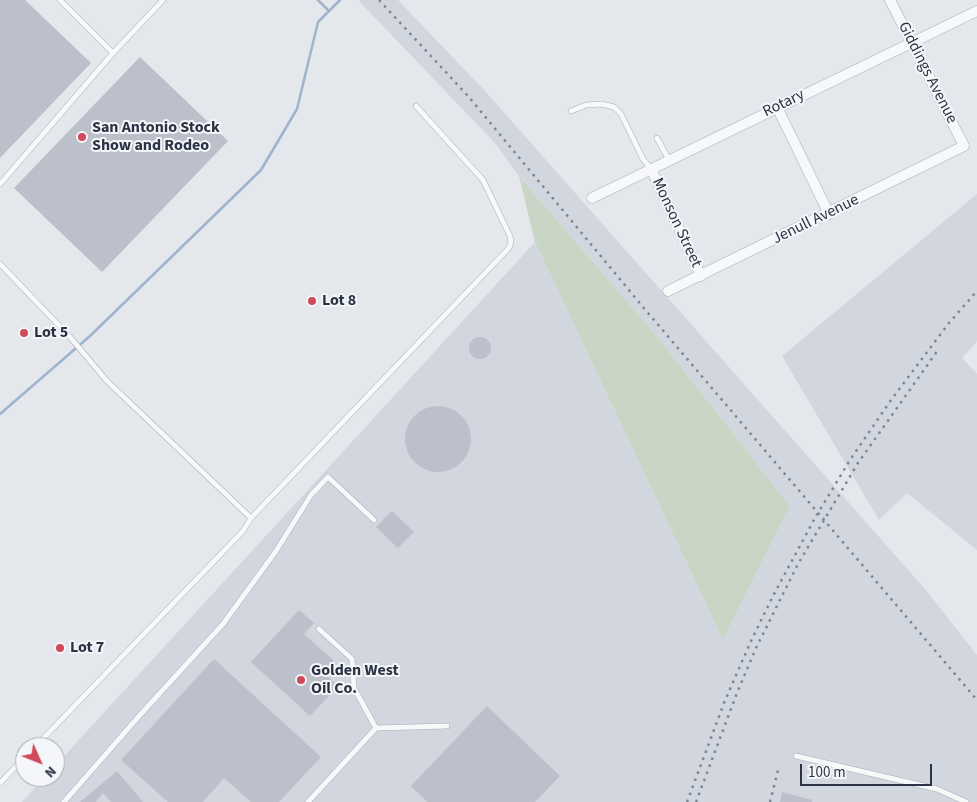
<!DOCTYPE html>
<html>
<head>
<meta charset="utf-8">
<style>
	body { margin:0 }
	#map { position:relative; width:977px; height:802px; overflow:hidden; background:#e4e7ec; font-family:"Source Sans 3",sans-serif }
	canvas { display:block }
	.north { position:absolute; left:15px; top:737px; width:50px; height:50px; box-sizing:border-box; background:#f4f6f9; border:1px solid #a4a8b1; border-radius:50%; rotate:134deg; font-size:14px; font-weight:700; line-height:20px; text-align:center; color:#2b3445 }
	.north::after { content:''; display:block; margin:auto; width:18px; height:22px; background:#d1495b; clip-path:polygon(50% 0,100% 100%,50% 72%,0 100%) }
	.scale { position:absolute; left:800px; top:764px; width:132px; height:22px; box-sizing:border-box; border:2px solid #2b3445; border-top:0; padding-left:6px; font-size:15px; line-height:18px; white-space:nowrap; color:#2b3445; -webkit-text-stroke:4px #f4f6f9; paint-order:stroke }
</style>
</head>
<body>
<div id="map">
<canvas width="977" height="802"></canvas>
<div class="north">N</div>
<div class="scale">100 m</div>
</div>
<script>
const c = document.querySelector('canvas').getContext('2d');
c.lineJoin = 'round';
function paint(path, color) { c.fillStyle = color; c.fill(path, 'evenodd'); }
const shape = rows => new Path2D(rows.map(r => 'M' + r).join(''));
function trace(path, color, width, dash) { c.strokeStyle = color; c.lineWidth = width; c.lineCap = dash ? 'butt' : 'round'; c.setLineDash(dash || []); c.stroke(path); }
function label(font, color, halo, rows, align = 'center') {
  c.font = font + ' "Source Sans 3",sans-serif'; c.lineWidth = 4; c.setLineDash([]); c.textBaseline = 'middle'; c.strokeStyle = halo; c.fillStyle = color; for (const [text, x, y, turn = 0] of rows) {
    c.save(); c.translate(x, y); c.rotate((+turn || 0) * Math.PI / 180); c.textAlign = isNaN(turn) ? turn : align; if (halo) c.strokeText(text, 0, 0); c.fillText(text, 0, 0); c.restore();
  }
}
paint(shape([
	[360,0,398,0,485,91,925,589,977,655,977,802,22,802,45,777,55,777,55,766,535,242,723,640,790,506,659,339,519,176,494,142,359,1],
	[977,194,977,341,962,358,977,374,977,550,907,493,879,520,782,356]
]), '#d2d6de');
paint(shape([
	[519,176,659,339,790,506,723,640,535,242]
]), '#c9d6c5');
trace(shape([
	[318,0,329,11],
	[0,414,90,336,261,170,297,109,318,22,340,0]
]), '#9fb4cc', 2.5);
paint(shape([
	[0,0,25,0,91,63,0,158],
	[140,57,228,141,102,272,14,188],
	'469 348a11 11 0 1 1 22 0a11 11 0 1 1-22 0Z',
	'405 439a33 33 0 1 1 66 0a33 33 0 1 1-66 0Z',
	[392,511,414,532,398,548,376,527],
	[299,610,314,623,304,634,334,661,324,673,338,686,310,716,251,662],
	[214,659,321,757,279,802,251,802,224,778,203,802,168,802,121,760],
	[487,706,560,776,535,802,427,802,411,786],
	[117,771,143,802,111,802,103,793,96,801,97,802,80,802],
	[782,792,812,800,812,802,780,802]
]), '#bbc0ca');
const lane = shape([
	[60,0,113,53],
	[571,111,586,105,602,104,614,107,621,114,643,159,651,169],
	[657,138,669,160],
	[0,184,113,53,163,0],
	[0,264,70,337,107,381,251,518],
	[319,629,352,659,354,688,376,728],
	[376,728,447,726],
	[35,747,243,531,251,518,509,248,511,242,510,236,483,180,416,106],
	[796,756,937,789,966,802],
	[0,783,25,757],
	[64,802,140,715,223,624,276,551,311,495,328,477,374,520],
	[308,802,376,728]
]);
const street = shape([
	[777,107,829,214],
	[651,169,701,276],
	[592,198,977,11],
	[668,291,964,146,890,0]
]);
trace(lane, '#a9aeb7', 6);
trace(street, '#a9aeb7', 11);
trace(lane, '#f7f8fa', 5);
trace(street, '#f7f8fa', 10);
trace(shape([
	[379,0,468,96,643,307,977,700],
	[687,802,724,703,751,641,774,594,815,518,850,460,891,400,949,323,977,291],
	[696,802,737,693,756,648,798,564,858,463,938,350],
	[770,802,778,770]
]), '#7d8696', 2.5, [2.5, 5]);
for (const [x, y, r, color] of [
	[82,137,5,"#d1495b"],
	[312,301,5,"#d1495b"],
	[24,333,5,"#d1495b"],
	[60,648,5,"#d1495b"],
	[301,680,5,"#d1495b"]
]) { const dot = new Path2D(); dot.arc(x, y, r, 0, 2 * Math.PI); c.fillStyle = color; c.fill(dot); trace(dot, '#f4f6f9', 2); }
label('16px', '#2b3445', '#f4f6f9', [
	["Giddings Avenue",927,73,63],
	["Rotary",784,104,-26],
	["Jenull Avenue",816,220,-26],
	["Monson Street",676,223,65]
]);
label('bold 16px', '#2b3445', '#f4f6f9', [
	["San Antonio Stock",92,128],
	["Show and Rodeo",92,146],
	["Lot 8",322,301],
	["Lot 5",34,333],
	["Lot 7",70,648],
	["Golden West",311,671],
	["Oil Co.",311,689]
], 'left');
</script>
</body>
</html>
